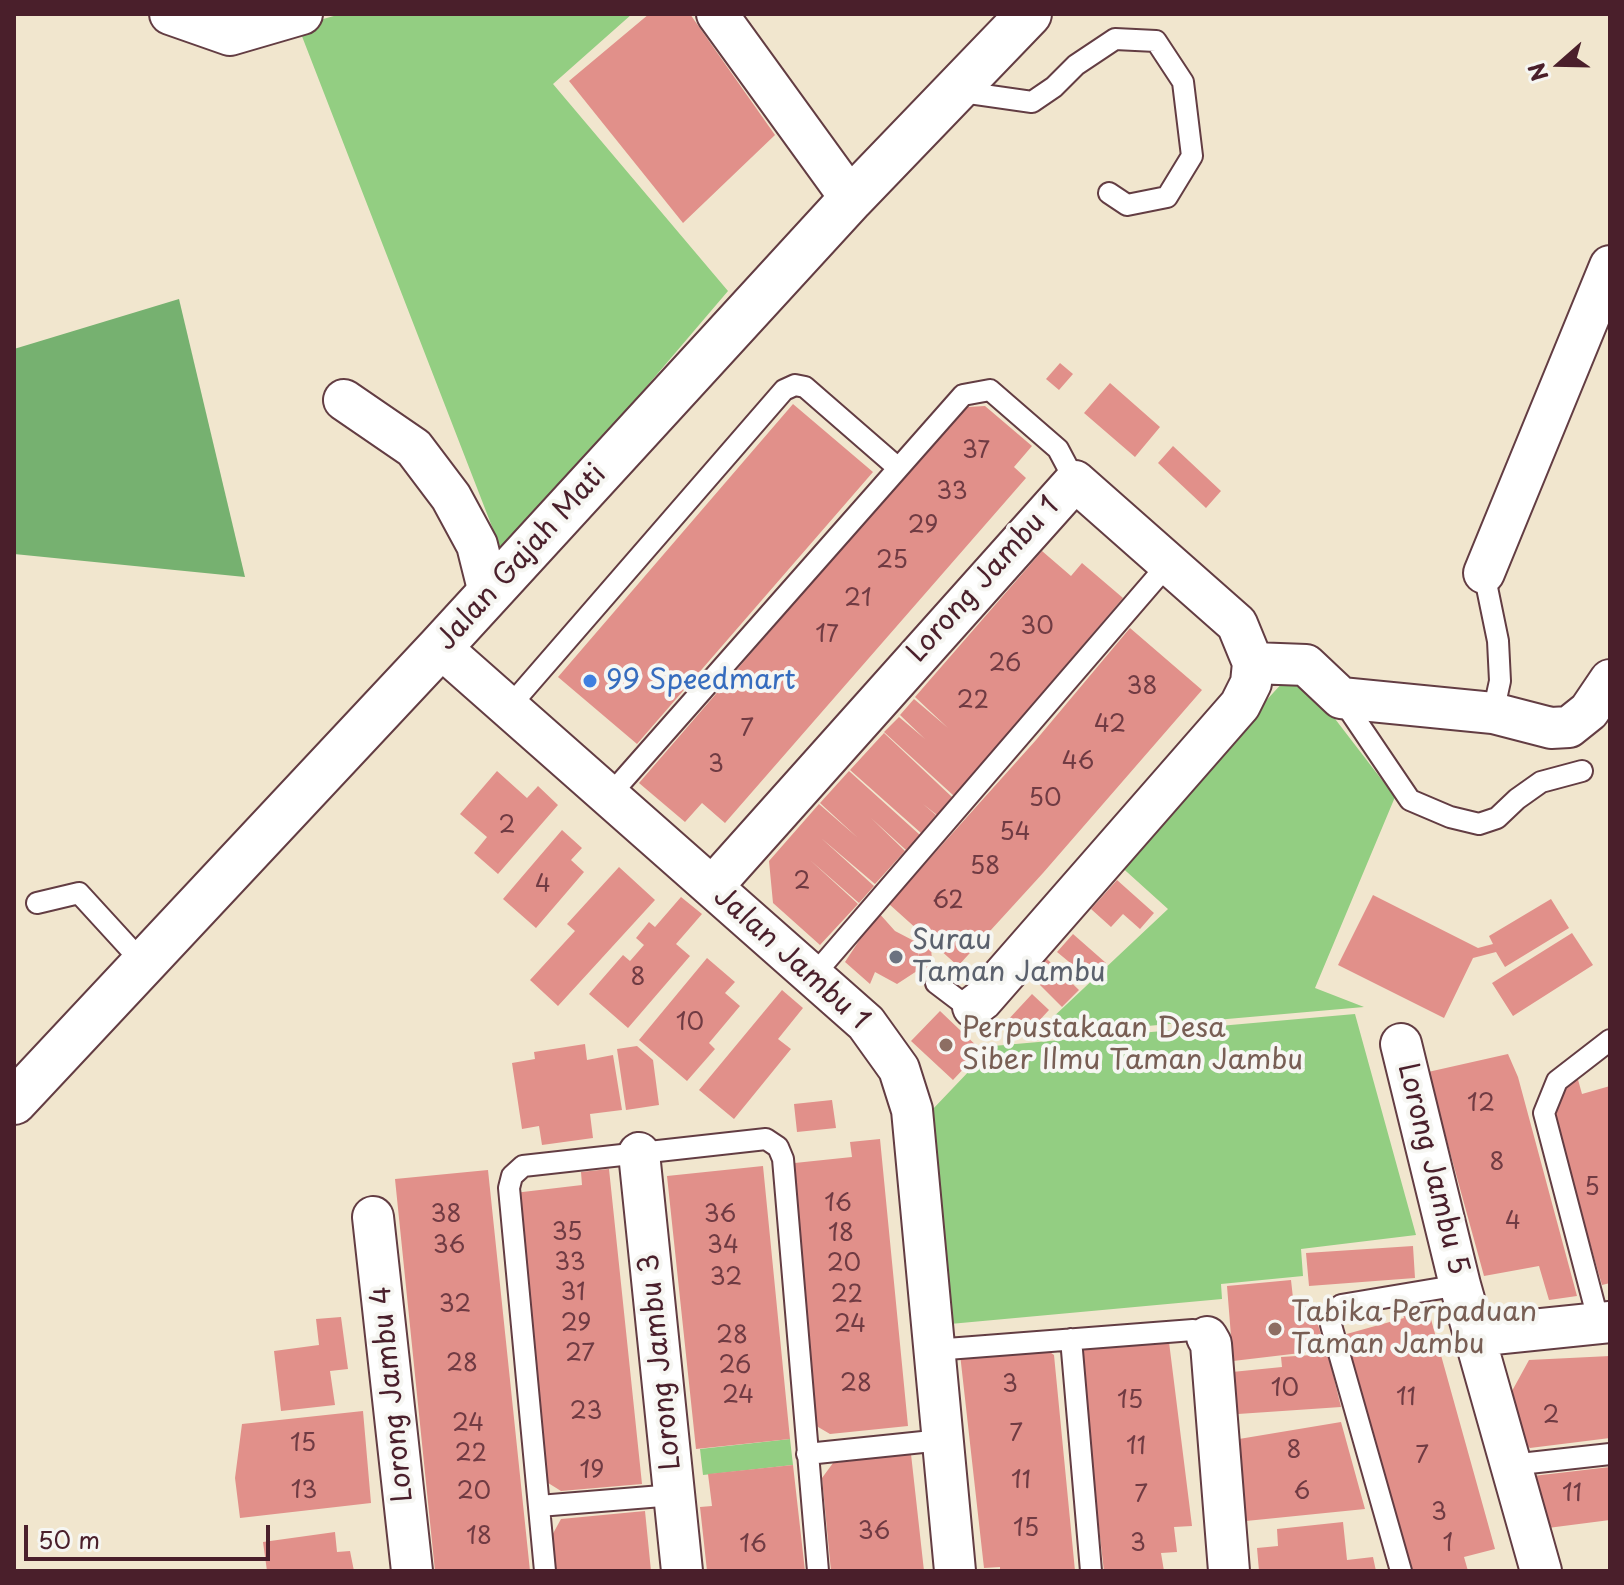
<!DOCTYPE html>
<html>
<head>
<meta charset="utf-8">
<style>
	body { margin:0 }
	#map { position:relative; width:1624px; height:1585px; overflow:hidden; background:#f1e6ce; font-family:"Playpen Sans",sans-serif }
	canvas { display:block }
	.frame { position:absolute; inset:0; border:16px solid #4a1f2b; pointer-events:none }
	.north { position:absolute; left:1520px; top:24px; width:80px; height:80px; -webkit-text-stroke:6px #f6f6f2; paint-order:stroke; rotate:250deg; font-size:22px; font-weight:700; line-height:32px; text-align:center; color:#4a1f2b }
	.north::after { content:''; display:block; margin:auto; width:28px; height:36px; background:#4a1f2b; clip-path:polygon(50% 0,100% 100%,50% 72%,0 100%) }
	.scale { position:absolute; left:24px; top:1525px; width:246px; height:36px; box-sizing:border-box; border:4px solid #4a1f2b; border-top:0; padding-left:10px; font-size:24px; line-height:28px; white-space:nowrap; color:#4a1f2b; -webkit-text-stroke:6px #f6f6f2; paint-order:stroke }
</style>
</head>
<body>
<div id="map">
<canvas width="1624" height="1585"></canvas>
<div class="frame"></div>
<div class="north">N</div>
<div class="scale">50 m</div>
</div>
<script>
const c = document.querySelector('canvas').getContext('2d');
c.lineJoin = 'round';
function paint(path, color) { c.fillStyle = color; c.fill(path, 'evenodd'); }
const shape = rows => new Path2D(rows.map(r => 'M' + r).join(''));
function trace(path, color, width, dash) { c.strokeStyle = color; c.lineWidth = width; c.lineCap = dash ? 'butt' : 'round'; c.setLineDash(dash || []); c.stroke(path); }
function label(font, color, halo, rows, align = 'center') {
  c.font = font + ' "Playpen Sans",sans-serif'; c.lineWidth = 8; c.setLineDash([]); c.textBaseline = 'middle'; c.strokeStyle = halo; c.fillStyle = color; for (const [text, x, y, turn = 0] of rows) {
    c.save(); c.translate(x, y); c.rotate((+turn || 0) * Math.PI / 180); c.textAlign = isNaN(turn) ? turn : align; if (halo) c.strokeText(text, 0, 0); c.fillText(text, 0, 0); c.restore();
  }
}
paint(shape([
	[341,14,632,14,553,84,728,291,503,555,298,26],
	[1296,668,1395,797,1315,988,1364,1007,1033,1036,1168,909,1117,863],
	[1355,1014,1416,1235,1301,1249,1303,1276,1221,1284,1222,1299,950,1324,932,1110,993,1046],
	[790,1439,793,1465,703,1475,700,1449]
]), '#93ce82');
paint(shape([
	[179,299,245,577,14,554,14,349]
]), '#76b170');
paint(shape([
	[649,14,690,14,775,135,683,223,569,81],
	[1060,363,1073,374,1059,390,1046,379],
	[1110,383,1160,427,1135,457,1084,413],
	[793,404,873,472,637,744,558,677],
	[985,406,1032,446,1014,467,1026,478,725,823,702,803,685,822,639,783,955,417,968,407],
	[1173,446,1221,491,1206,508,1158,463],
	[1042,551,1071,576,1082,563,1123,598,954,796,884,732,899,717,925,739,900,715,914,699,948,728,915,697],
	[1130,628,1202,690,1043,873,958,966,889,904,1036,740],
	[884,733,952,797,937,815,923,804,936,815,921,833,850,770],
	[497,771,527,798,538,786,558,805,498,874,474,853,487,837,460,814],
	[849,771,920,835,906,850,871,818,905,851,875,884,821,838,874,886,859,903,810,860,858,904,820,945,773,903,769,861,819,804,858,838,820,803],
	[562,830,582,848,571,860,584,872,536,928,503,899],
	[619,867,655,900,558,1006,530,980,575,931,567,924],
	[1117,880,1154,913,1140,929,1123,914,1111,927,1091,909],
	[1373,895,1478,948,1493,944,1489,936,1551,899,1569,928,1505,967,1496,952,1473,958,1444,1018,1338,965],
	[681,897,702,914,676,944,690,956,628,1028,589,994,623,955,630,961,644,945,636,938,649,922,655,927],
	[878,912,895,931,918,943,919,960,919,947,931,947,933,976,921,977,920,969,897,984,875,972,870,984,845,962],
	[1572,933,1593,965,1513,1016,1492,983],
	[1073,934,1106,963,1091,980,1057,952],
	[707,958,735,982,725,993,740,1006,709,1043,715,1049,687,1081,639,1040],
	[1047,959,1079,990,1062,1007,1031,976],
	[782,990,803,1008,778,1039,791,1049,734,1119,699,1090],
	[1032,994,1049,1010,1023,1038,1006,1022],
	[940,1011,981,1050,953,1080,911,1041],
	[585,1044,587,1060,613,1055,622,1110,590,1114,593,1138,542,1145,539,1126,522,1129,512,1063,535,1059,534,1052],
	[637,1046,653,1060,659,1105,626,1110,617,1049],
	[1508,1054,1518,1077,1577,1296,1549,1300,1539,1266,1484,1276,1428,1072],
	[1577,1076,1582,1094,1610,1086,1610,1283,1602,1285,1553,1115,1562,1087],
	[832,1100,836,1128,797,1132,794,1104],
	[880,1139,908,1426,830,1434,813,1424,785,1164,852,1157,850,1142],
	[763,1166,790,1439,696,1449,667,1176],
	[609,1169,642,1484,561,1491,545,1481,514,1193,582,1185,581,1172],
	[488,1170,530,1571,435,1571,395,1179],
	[1413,1246,1415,1278,1309,1286,1306,1253],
	[1291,1280,1294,1307,1312,1306,1326,1350,1233,1361,1227,1286],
	[1427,1305,1495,1549,1464,1557,1468,1571,1411,1571,1343,1335,1404,1318,1402,1312],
	[341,1317,348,1369,330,1371,335,1405,281,1411,274,1351,319,1345,316,1319],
	[1168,1334,1192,1526,1174,1527,1177,1552,1161,1553,1164,1571,1104,1571,1079,1358,1088,1343],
	[1039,1344,1054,1355,1075,1571,1000,1571,1000,1567,984,1568,960,1354],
	[1328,1354,1341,1407,1238,1414,1232,1372,1282,1367,1281,1357],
	[1610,1356,1610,1438,1530,1448,1521,1441,1512,1391,1529,1360],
	[363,1411,371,1503,240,1518,235,1478,242,1424],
	[1341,1422,1365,1509,1246,1521,1239,1439],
	[911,1454,924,1571,831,1571,822,1478,833,1463],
	[793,1465,805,1571,707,1571,700,1507,712,1506,708,1474],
	[1610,1467,1610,1520,1540,1529,1533,1476],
	[645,1511,651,1571,554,1571,550,1539,561,1519],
	[1343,1522,1347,1560,1373,1557,1376,1571,1259,1571,1257,1548,1278,1546,1277,1529],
	[335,1532,337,1552,350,1551,354,1571,267,1571,263,1542]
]), '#e1908a');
const service = shape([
	[955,91,1032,102,1054,87,1076,65,1115,39,1156,41,1183,82,1192,156,1167,197,1127,205,1109,193],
	[1484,573,1498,641,1500,681,1493,713],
	[1341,698,1410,800,1450,817,1479,824,1497,818,1517,799,1541,782,1582,771],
	[509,707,784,390,795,385,805,387,897,467],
	[609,796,963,395,990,390,1058,449,1075,481],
	[37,903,79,893,144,964],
	[813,976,1169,563],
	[936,983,965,1005,973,1007],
	[1599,1323,1544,1113,1557,1081,1610,1040],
	[1071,1339,1091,1571],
	[934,1350,1193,1330,1207,1337],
	[807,1454,942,1440],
	[1511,1465,1610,1454],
	[539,1506,674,1495],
	[545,1571,509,1188,512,1176,523,1166,766,1139,778,1147,783,1159,818,1571],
	[1401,1571,1331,1325,1332,1314,1341,1305,1460,1285]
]);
const minor = shape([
	[170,14,230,35,302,14],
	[717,14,851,199],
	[344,400,414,448,451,497,477,545,489,593],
	[1484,573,1610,266],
	[440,647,866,1023,899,1069,912,1110,955,1571],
	[1253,663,1306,665,1341,698,1493,713,1551,728,1569,727,1589,711,1610,680],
	[712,887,1075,481,1237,624,1253,663,1251,683,1240,705,982,1000,973,1007],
	[1401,1044,1460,1285,1541,1571],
	[639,1153,682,1571],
	[373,1217,412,1571],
	[1474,1336,1610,1322],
	[1207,1337,1211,1344,1229,1571]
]);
const secondary = shape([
	[14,1102,440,647,851,199,1029,14]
]);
trace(service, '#633d43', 24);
trace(minor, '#633d43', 44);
trace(secondary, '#633d43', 48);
trace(service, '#fff', 20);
trace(minor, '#fff', 40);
trace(secondary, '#fff', 44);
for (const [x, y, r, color] of [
	[590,681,8,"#3f7fe0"],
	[896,957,8,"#6b7280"],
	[946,1045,8,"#8d6e63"],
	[1275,1329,8,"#8d6e63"]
]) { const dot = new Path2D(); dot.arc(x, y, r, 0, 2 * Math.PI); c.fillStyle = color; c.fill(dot); trace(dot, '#f6f6f2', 3); }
label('24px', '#703b43', null, [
	["37",976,451],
	["33",952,492],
	["29",923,526],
	["25",892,561],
	["21",858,599],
	["30",1037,627],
	["17",827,635],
	["26",1005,664],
	["38",1142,687],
	["22",973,701],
	["42",1110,725],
	["7",747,729],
	["46",1078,762],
	["3",716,765],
	["50",1045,799],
	["2",507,826],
	["54",1015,833],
	["58",985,867],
	["2",802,882],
	["4",543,885],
	["62",948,901],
	["8",638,978],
	["10",690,1023],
	["12",1481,1104],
	["8",1497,1163],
	["5",1592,1188],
	["16",838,1204],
	["38",446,1215],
	["36",720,1215],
	["4",1513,1222],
	["35",567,1233],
	["18",841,1234],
	["36",449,1246],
	["34",723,1246],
	["33",570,1263],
	["20",844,1264],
	["32",726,1278],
	["31",573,1293],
	["22",847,1295],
	["32",455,1305],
	["29",576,1324],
	["24",850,1325],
	["28",732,1336],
	["27",580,1354],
	["28",462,1364],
	["26",735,1366],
	["28",856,1384],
	["3",1010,1385],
	["10",1285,1389],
	["24",738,1396],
	["11",1406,1398],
	["15",1130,1401],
	["23",586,1412],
	["2",1551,1416],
	["24",468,1424],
	["7",1016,1434],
	["15",303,1444],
	["11",1136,1447],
	["8",1294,1451],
	["22",471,1454],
	["7",1422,1456],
	["19",592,1471],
	["11",1021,1481],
	["13",304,1491],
	["20",474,1492],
	["6",1302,1492],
	["11",1572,1494],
	["7",1141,1495],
	["3",1439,1513],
	["15",1026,1529],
	["36",874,1532],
	["18",479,1537],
	["3",1138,1544],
	["1",1448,1544],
	["16",753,1545]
]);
label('28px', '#4a1f2b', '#f6f6f2', [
	["Jalan Gajah Mati",522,558,-48],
	["Lorong Jambu 1",984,580,-48],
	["Jalan Jambu 1",791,959,42],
	["Lorong Jambu 5",1432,1169,76],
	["Lorong Jambu 3",661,1362,-96],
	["Lorong Jambu 4",393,1394,-96]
]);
label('28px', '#366cbe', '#f6f6f2', [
	["99 Speedmart",606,681]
], 'left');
label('28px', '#5b616d', '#f6f6f2', [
	["Surau",912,941],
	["Taman Jambu",912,973]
], 'left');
label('28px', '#785e54', '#f6f6f2', [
	["Perpustakaan Desa",962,1029],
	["Siber Ilmu Taman Jambu",962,1061],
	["Tabika Perpaduan",1291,1313],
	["Taman Jambu",1291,1345]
], 'left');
</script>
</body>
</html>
